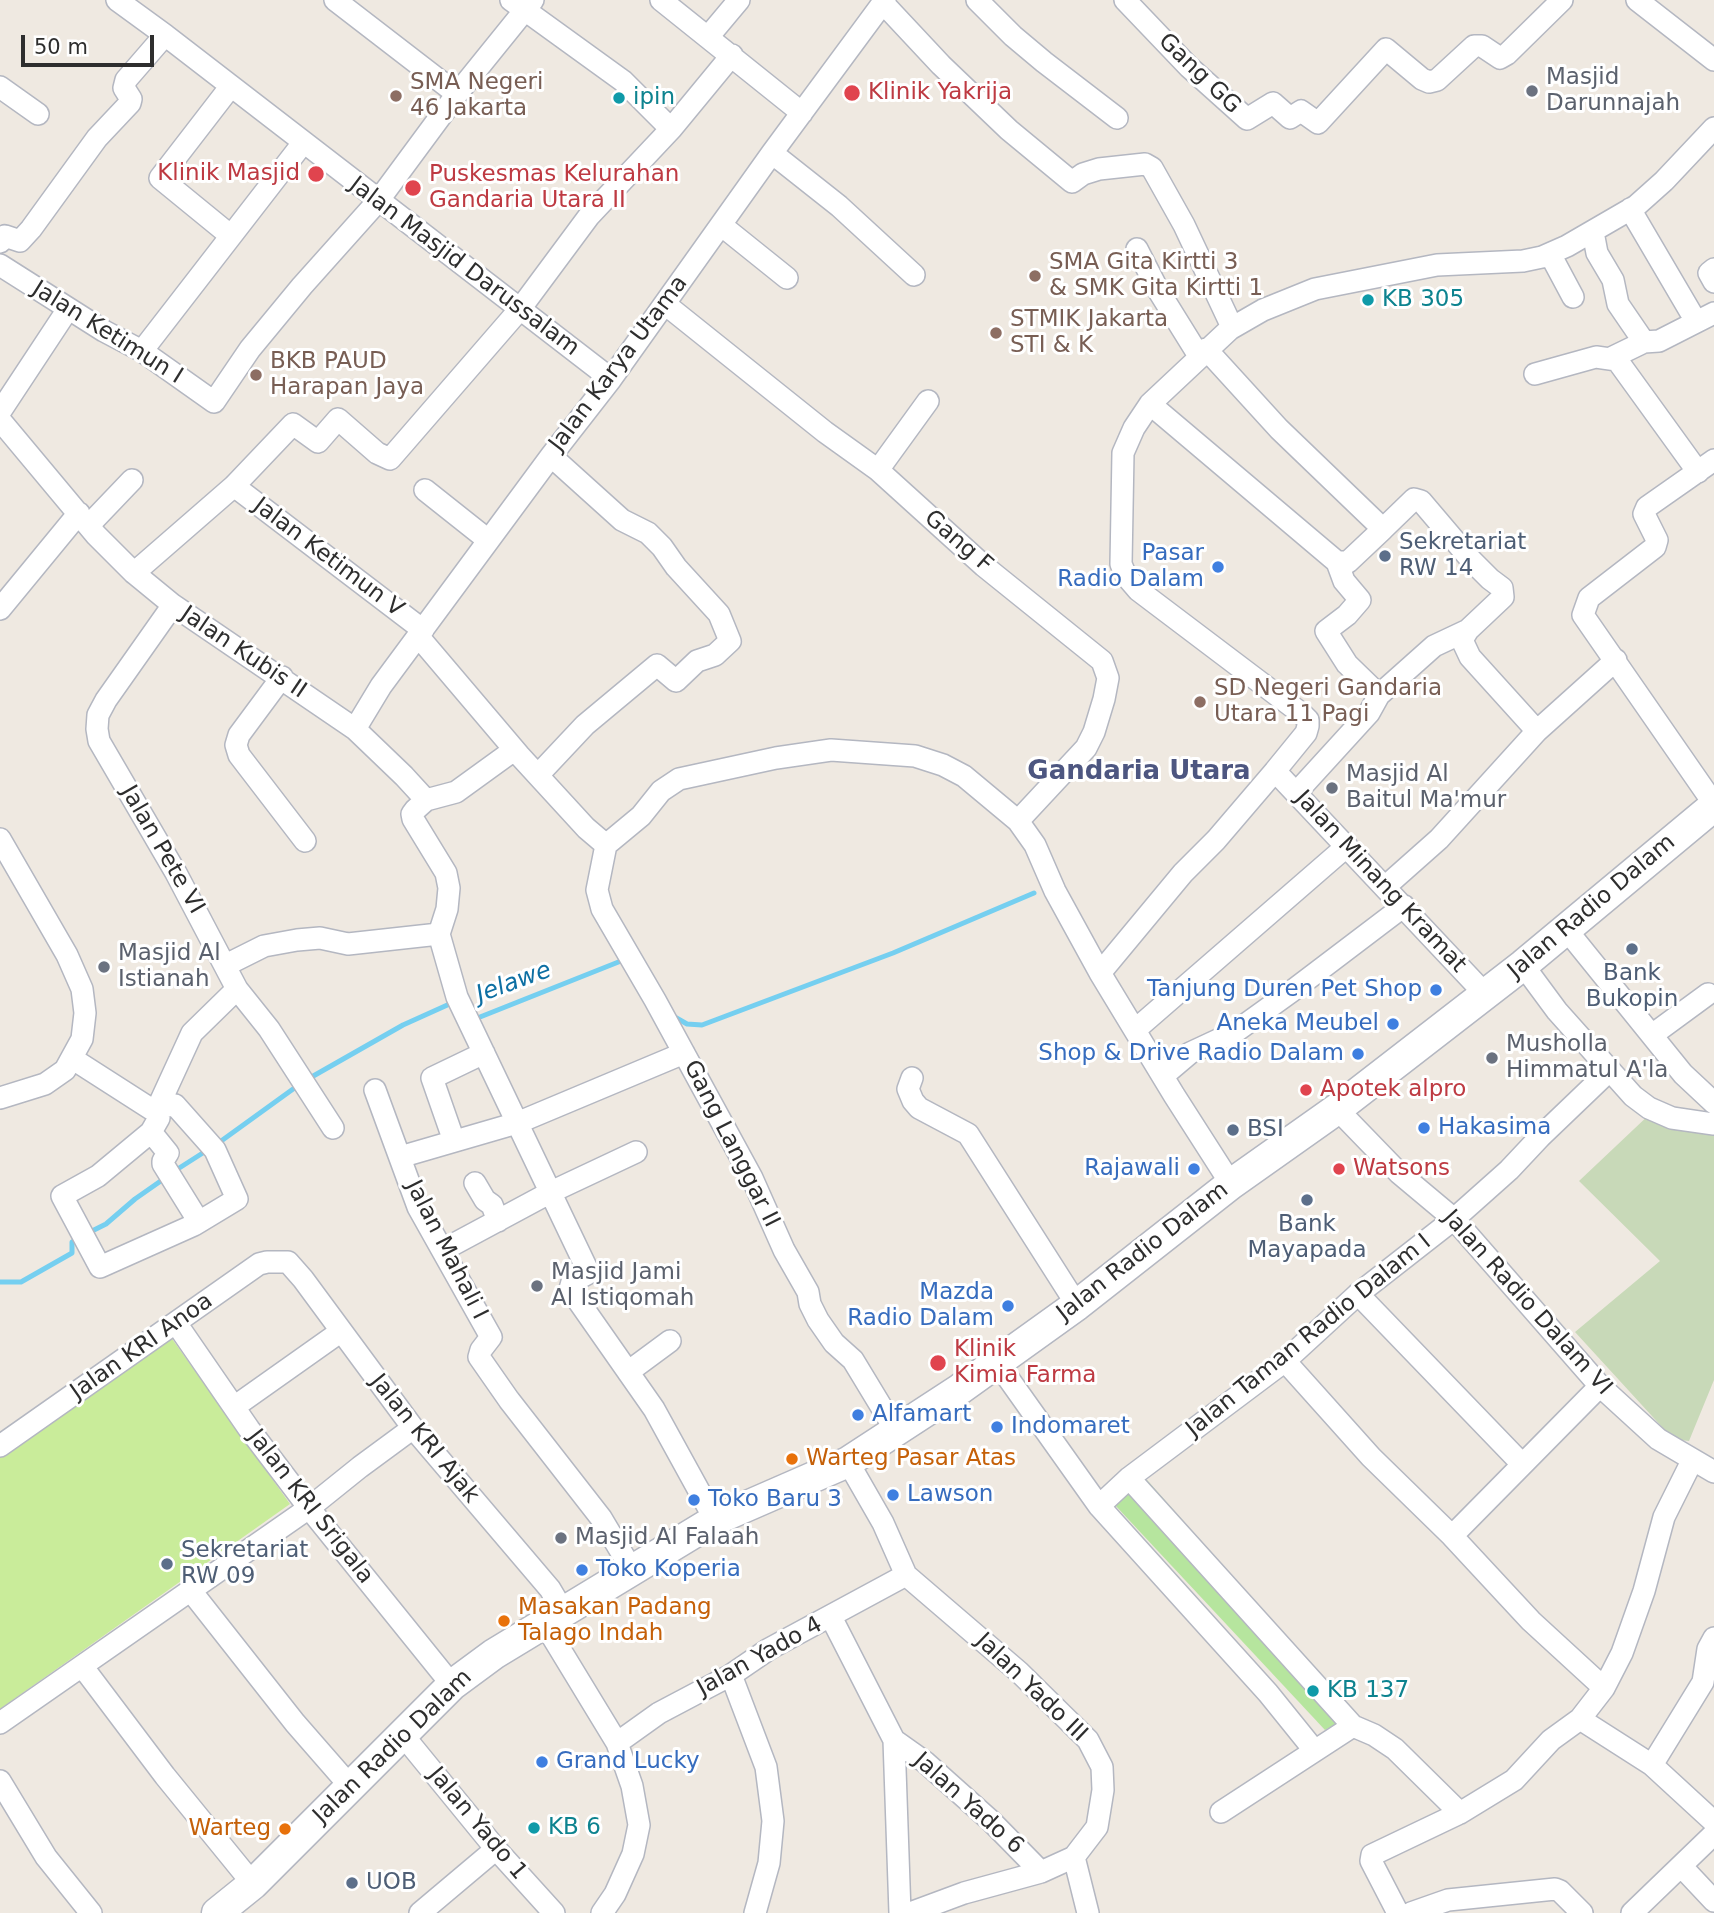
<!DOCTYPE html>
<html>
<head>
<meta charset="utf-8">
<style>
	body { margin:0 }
	#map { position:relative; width:1714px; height:1913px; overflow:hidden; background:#efe9e1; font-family:"DejaVu Sans",sans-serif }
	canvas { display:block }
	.scale { position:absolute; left:21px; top:35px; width:133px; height:32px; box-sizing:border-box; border:4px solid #2e2e2e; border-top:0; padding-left:9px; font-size:21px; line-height:24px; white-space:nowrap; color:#2e2e2e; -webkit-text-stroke:5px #fff; paint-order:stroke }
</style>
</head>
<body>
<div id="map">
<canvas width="1714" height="1913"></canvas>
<div class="scale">50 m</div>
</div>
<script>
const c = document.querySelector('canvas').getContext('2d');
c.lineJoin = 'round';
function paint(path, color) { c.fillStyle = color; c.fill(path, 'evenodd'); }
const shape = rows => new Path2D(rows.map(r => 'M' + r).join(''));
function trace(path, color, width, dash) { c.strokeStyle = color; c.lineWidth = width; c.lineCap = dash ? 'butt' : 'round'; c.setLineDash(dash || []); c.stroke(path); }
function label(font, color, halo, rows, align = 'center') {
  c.font = font + ' "DejaVu Sans",sans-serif'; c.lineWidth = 6; c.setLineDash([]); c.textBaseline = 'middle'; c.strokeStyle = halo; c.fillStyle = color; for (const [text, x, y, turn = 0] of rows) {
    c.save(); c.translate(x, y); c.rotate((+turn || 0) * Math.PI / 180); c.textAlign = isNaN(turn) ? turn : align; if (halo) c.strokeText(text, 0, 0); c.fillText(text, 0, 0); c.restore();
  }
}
paint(shape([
	[1131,1480,1147,1480,1352,1711,1340,1722,1325,1730,1114,1504]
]), '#b6e59e');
paint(shape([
	[1652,1112,1714,1119,1714,1380,1689,1441,1673,1439,1575,1332,1660,1261,1579,1181]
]), '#c8d9b8');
paint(shape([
	[170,1336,290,1504,0,1709,0,1457]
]), '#c9ec9a');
trace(shape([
	[673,1016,687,1024,702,1025,893,953,1034,893],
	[474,1017,475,1019,626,959],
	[308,1079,403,1025,454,1002],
	[217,1144,300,1084],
	[173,1172,209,1149],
	[88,1233,106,1224,135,1199,165,1178],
	[0,1282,21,1282,72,1253,72,1242,80,1238]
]), '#75cff0', 5);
const minor = shape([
	[117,0,165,35,611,379],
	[335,0,457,94],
	[511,0,623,81,671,129],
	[661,0,802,113],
	[977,0,1013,36,1044,62,1117,118],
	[1125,0,1189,67,1247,119,1273,103,1290,118,1301,111,1318,123,1386,49,1422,79,1429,82,1437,80,1474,46,1482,46,1500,58,1507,54,1562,0],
	[1637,0,1714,60],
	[883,3,941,65,1009,130,1072,182,1083,174,1099,169,1145,164,1152,168,1184,225,1232,327],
	[708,37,739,0],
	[231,86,160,178,231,236],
	[0,87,38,114],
	[772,153,839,206,914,275],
	[1630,209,1694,318,1698,321],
	[721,225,787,278],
	[1593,232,1597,253,1613,280,1618,304,1644,342],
	[0,242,5,236,20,241,31,229,97,138,130,103,131,99,124,88,126,80,165,35],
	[1137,249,1158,290,1199,356],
	[1550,254,1573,297],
	[0,265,104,331,142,351,214,402,250,349,302,286,378,201,457,94,533,0],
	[1714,269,1709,273,1714,282],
	[665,304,825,432,878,470,984,566,1102,661,1108,678,1104,699,1094,732,1086,748,1018,821],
	[142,351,303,143],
	[1611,358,1644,342,1659,341,1714,313],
	[1535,374,1596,357,1617,360,1698,472],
	[1150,404,1337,562,1348,562,1383,529,1279,429,1206,349],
	[0,412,68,309],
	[0,420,96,535,134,573,173,605,355,729,404,776,426,800,456,792,514,750],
	[1714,460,1647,507,1644,514,1657,540,1655,547,1589,598,1583,615,1714,804],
	[878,470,928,401],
	[234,486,423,630],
	[425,490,488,540],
	[89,525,132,480],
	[1383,529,1414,499,1421,501,1472,561,1490,579,1502,588,1503,597,1468,630,1462,640,1470,657,1537,731],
	[1337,562,1344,581,1360,600,1347,615,1326,631,1347,664,1379,695],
	[134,573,234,486,293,424,318,442,338,419,377,453,390,459,520,309,589,216,671,129,732,55],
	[173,605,106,700,98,715,97,729,99,741,176,873,237,989,269,1029,333,1128],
	[0,609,79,513],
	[418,636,519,755,586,828,606,845],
	[282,677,239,735,236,745,239,755,305,841],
	[355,729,381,686,418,636,551,456,611,379,772,153,885,0],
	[1275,771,1485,994],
	[538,775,585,725,657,665,676,681,697,661,715,655,730,641,719,614,676,567,662,547,648,533,622,520,551,456],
	[1296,793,1369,713,1379,695,1434,646,1468,630],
	[426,800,415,810,412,814,413,819,446,873,449,888,447,909,439,934,457,997,588,1271,587,1274,572,1282,570,1289,654,1409,715,1520],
	[0,839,67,955,82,989,85,1013,82,1039,65,1070,45,1084,0,1098],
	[606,845,641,816,661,791,679,779,776,758,831,750,915,756,943,765,964,776,1018,821,1035,845,1055,891,1100,973,1174,1095,1231,1184],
	[606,845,597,890,602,909,655,1000,752,1178,784,1250,808,1292,810,1304,818,1320,834,1343,853,1360,896,1431],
	[1386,886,1439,839,1537,731,1616,660],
	[1565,928,1683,1074,1714,1103],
	[226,965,264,946,297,940,320,938,348,944,439,934],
	[1523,965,1557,1011,1633,1096,1649,1108,1672,1118,1714,1124],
	[1100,973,1183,873,1216,840,1275,771,1306,733,1308,726,1308,720,1302,714,1138,590,1126,576,1121,564,1123,453,1134,428,1150,404,1230,329,1263,310,1315,289,1437,265,1523,261,1542,257,1567,246,1636,206,1664,181,1714,128],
	[1135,1030,1347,846],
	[1652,1035,1708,994],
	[73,1059,151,1109,158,1107,192,1033,237,989],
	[1164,1075,1190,1053,1235,1032,1292,991,1404,906],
	[912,1078,908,1089,913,1101,919,1108,968,1134,1077,1305],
	[375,1090,418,1207,491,1337,481,1350,479,1357,509,1400,601,1518,632,1570],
	[175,1105,215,1150,237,1199,194,1225,100,1267,62,1196,98,1176,151,1132,159,1118,158,1107,175,1105],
	[1337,1109,1399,1173,1454,1219,1600,1386,1658,1439,1714,1472],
	[151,1132,168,1153,163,1161,163,1164,199,1222],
	[454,1141,432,1078,484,1053],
	[400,1157,517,1123,684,1053],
	[475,1183,485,1200,492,1205,498,1221],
	[443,1250,551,1192,636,1152],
	[1358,1294,1521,1463],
	[176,1323,249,1429,309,1508,452,1685],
	[996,1361,1099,1506,1268,1693,1314,1750],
	[1285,1361,1371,1457,1452,1536,1531,1621,1604,1688],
	[628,1372,670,1341],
	[234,1407,340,1332],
	[0,1446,259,1264,267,1262,288,1262,303,1279,413,1428,550,1589,563,1611],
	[848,1462,883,1523,906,1575,1019,1672,1088,1740,1102,1767,1103,1790,1097,1827,1074,1857,1041,1872,964,1893,910,1913],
	[1129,1478,1353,1726,1374,1735,1395,1749,1460,1813],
	[1099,1506,1129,1478,1285,1361,1358,1294,1454,1219,1509,1170,1540,1137,1610,1070],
	[1452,1536,1600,1386],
	[191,1591,295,1723,350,1786],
	[831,1617,894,1740,900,1913],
	[544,1623,617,1743,632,1786,639,1825,633,1854,615,1894,602,1913],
	[82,1666,165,1776,253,1884],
	[731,1675,766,1767,773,1821,769,1863,755,1913],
	[1580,1719,1652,1765,1714,1822],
	[0,1723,309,1508,360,1467,413,1428],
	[402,1734,496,1849,554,1913],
	[894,1740,925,1762,991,1821,1041,1872],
	[617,1743,659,1713,731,1675,769,1649,906,1575],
	[1652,1765,1703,1682,1708,1649,1714,1638],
	[0,1781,46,1857,91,1913],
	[1221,1812,1353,1726],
	[1074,1857,1088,1913],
	[1682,1867,1714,1901],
	[420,1913,496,1849],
	[1398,1913,1371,1861,1372,1855,1460,1813,1514,1780,1551,1740,1580,1719,1604,1688,1622,1653,1644,1591,1664,1517,1692,1461],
	[1411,1913,1448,1900,1555,1889,1560,1891,1582,1913],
	[1632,1913,1714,1834]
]);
const secondary = shape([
	[217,1913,253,1884,452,1685,494,1654,715,1520,848,1462,960,1389,1077,1305,1231,1184,1337,1109,1523,965,1714,806]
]);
trace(minor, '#b4b7c1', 24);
trace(secondary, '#b4b7c1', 33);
trace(minor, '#fff', 21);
trace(secondary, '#fff', 30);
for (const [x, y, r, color] of [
	[1532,91,7,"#6b7280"],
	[852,93,9,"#e0444e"],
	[396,96,7,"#8d6e63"],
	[619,98,7,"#0f9aa8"],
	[316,174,9,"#e0444e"],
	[413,188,9,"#e0444e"],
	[1035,276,7,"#8d6e63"],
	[1368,300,7,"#0f9aa8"],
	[996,333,7,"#8d6e63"],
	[256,375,7,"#8d6e63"],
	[1385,556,7,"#5c6f8a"],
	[1218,567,7,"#3f7fe0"],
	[1200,702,7,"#8d6e63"],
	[1332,788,7,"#6b7280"],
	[1632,949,7,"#5c6f8a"],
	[104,967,7,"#6b7280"],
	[1436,990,7,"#3f7fe0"],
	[1393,1024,7,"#3f7fe0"],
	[1358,1054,7,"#3f7fe0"],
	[1492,1058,7,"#6b7280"],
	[1306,1090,7,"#e0444e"],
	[1424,1128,7,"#3f7fe0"],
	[1233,1130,7,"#5c6f8a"],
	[1194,1169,7,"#3f7fe0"],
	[1339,1169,7,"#e0444e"],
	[1307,1200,7,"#5c6f8a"],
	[537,1286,7,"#6b7280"],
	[1008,1306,7,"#3f7fe0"],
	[938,1363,9,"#e0444e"],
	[858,1415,7,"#3f7fe0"],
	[997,1427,7,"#3f7fe0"],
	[792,1459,7,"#e8710a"],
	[893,1495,7,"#3f7fe0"],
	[694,1500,7,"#3f7fe0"],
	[561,1538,7,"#6b7280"],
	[167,1564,7,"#5c6f8a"],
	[582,1570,7,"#3f7fe0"],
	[504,1621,7,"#e8710a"],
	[1313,1691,7,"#0f9aa8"],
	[542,1762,7,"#3f7fe0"],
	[534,1828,7,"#0f9aa8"],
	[285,1829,7,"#e8710a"],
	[352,1883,7,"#5c6f8a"]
]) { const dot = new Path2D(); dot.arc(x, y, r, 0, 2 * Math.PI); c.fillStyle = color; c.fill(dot); trace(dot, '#fff', 2.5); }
label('23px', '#2e2e2e', '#fff', [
	["Gang GG",1199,74,44],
	["Jalan Masjid Darussalam",464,267,37],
	["Jalan Ketimun I",107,333,32],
	["Jalan Karya Utama",619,364,-53],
	["Gang F",958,542,41],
	["Jalan Ketimun V",328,558,37],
	["Jalan Kubis II",243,653,34],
	["Jalan Pete VI",162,850,60],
	["Jalan Minang Kramat",1380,882,47],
	["Jalan Radio Dalam",1592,907,-40],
	["Gang Langgar II",731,1144,63],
	["Jalan Mahali I",446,1250,63],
	["Jalan Radio Dalam",1143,1252,-38],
	["Jalan Radio Dalam VI",1527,1303,48],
	["Jalan Taman Radio Dalam I",1309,1336,-39],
	["Jalan KRI Anoa",142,1347,-35],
	["Jalan KRI Ajak",424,1439,51],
	["Jalan KRI Srigala",310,1507,52],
	["Jalan Yado 4",760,1657,-29],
	["Jalan Yado III",1031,1688,44],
	["Jalan Radio Dalam",393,1747,-44],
	["Jalan Yado 6",968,1804,42],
	["Jalan Yado 1",477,1824,50]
]);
label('23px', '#5b616d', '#fff', [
	["Masjid",1546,78],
	["Darunnajah",1546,104],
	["Masjid Al",1346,775],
	["Baitul Ma'mur",1346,801],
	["Masjid Al",118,954],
	["Istianah",118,980],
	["Musholla",1506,1045],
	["Himmatul A'la",1506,1071],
	["Masjid Jami",551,1273],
	["Al Istiqomah",551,1299],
	["Masjid Al Falaah",575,1538]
], 'left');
label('23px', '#785e54', '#fff', [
	["SMA Negeri",410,83],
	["46 Jakarta",410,109],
	["SMA Gita Kirtti 3",1049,263],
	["& SMK Gita Kirtti 1",1049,289],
	["STMIK Jakarta",1010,320],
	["STI & K",1010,346],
	["BKB PAUD",270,362],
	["Harapan Jaya",270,388],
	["SD Negeri Gandaria",1214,689],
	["Utara 11 Pagi",1214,715]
], 'left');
label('23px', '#be3a42', '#fff', [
	["Klinik Yakrija",868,93],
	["Klinik Masjid",300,174,"right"],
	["Puskesmas Kelurahan",429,175],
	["Gandaria Utara II",429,201],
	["Apotek alpro",1320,1090],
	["Watsons",1353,1169],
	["Klinik",954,1350],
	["Kimia Farma",954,1376]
], 'left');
label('23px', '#0d838f', '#fff', [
	["ipin",633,98],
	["KB 305",1382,300],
	["KB 137",1327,1691],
	["KB 6",548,1828]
], 'left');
label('23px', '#4e5e75', '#fff', [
	["Sekretariat",1399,543],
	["RW 14",1399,569],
	["Bank",1632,974,"center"],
	["Bukopin",1632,1000,"center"],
	["BSI",1247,1130],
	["Bank",1307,1225,"center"],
	["Mayapada",1307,1251,"center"],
	["Sekretariat",181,1551],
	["RW 09",181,1577],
	["UOB",366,1883]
], 'left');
label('23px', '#366cbe', '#fff', [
	["Pasar",1204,554,"right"],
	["Radio Dalam",1204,580,"right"],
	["Tanjung Duren Pet Shop",1422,990,"right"],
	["Aneka Meubel",1379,1024,"right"],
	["Shop & Drive Radio Dalam",1344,1054,"right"],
	["Hakasima",1438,1128],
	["Rajawali",1180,1169,"right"],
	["Mazda",994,1293,"right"],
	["Radio Dalam",994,1319,"right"],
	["Alfamart",872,1415],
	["Indomaret",1011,1427],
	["Lawson",907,1495],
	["Toko Baru 3",708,1500],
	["Toko Koperia",596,1570],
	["Grand Lucky",556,1762]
], 'left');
label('23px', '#c56008', '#fff', [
	["Warteg Pasar Atas",806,1459],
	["Masakan Padang",518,1608],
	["Talago Indah",518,1634],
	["Warteg",271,1829,"right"]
], 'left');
label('italic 24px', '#0d6fa3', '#fff', [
	["Jelawe",514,983,-20]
]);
label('bold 26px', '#4d5680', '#fff', [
	["Gandaria Utara",1139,772]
]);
</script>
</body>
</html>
